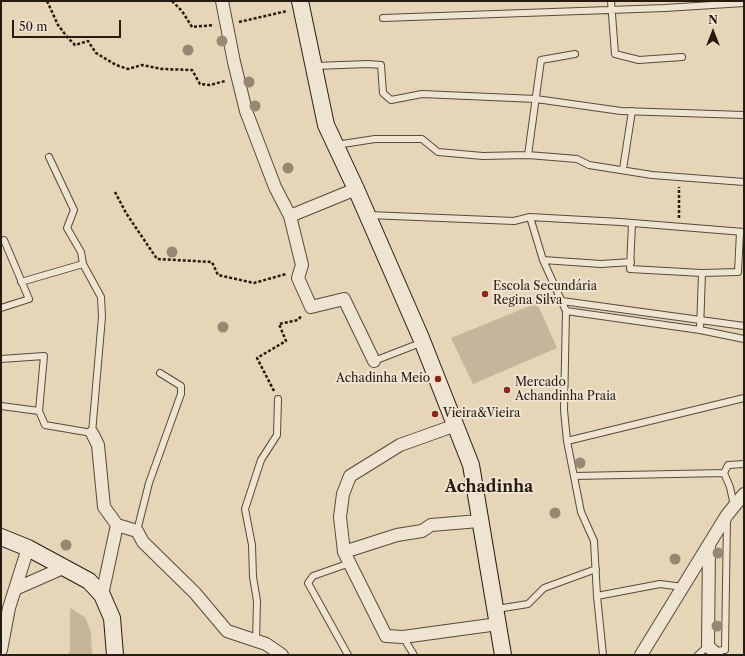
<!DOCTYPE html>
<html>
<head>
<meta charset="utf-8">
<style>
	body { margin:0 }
	#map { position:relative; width:745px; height:656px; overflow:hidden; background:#e7d5b8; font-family:"Libre Caslon Text",serif }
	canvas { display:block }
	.frame { position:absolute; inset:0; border:2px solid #251b10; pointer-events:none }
	.north { position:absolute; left:693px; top:12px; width:40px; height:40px; -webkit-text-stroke:3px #efe4d1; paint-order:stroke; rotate:0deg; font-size:11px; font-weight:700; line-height:16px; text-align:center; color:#251b10 }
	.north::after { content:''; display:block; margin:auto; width:14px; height:18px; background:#251b10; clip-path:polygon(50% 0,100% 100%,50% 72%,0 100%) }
	.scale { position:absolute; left:12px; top:20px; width:109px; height:18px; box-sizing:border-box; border:2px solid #251b10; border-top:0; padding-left:5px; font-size:12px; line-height:14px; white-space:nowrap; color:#251b10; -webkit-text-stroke:3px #efe4d1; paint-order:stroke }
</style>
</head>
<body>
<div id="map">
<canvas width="745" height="656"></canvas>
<div class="frame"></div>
<div class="north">N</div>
<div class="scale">50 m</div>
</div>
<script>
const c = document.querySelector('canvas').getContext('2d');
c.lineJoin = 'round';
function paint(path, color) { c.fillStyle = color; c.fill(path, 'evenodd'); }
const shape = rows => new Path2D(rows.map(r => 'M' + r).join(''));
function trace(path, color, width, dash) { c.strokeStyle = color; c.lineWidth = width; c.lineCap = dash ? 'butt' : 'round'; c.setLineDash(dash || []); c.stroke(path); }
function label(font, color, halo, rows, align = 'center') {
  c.font = font + ' "Libre Caslon Text",serif'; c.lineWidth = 4; c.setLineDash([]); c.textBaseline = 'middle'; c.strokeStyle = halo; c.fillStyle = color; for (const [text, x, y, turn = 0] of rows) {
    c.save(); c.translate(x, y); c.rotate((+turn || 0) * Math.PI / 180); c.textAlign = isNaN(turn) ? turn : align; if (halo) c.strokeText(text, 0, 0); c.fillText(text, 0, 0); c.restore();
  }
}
paint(shape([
	[537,303,557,348,473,384,451,338],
	[70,608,85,617,91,632,92,655,67,655,70,651]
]), '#c6b59b');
const lane = shape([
	[611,1,615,54,639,60,682,57],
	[383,18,665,8,744,3],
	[315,66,368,64,381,65,383,93,391,100,422,94,536,99,621,111,744,115],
	[336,145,375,139,422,139,438,152,483,156,528,155,577,159,589,165,652,175,744,182],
	[528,155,541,60,575,54],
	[623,169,632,111],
	[369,215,514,221,530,217,543,260,566,311,700,330,744,339],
	[530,217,620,222,744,232],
	[632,223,630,269,702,273,700,330],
	[1,241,4,240,29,299,1,308],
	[543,260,601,264,631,262],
	[702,273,738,272,740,232],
	[21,282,83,264],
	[562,301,744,326],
	[566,311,564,410,567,441,581,512,594,541,597,596,603,655],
	[1,359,44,356,39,411],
	[374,361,423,342],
	[1,406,39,411,45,425,92,433,102,317,101,297,83,264,81,252,67,228,74,210,49,157],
	[567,441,744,398],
	[724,473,730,487,734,506],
	[574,476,724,473,728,465,744,464],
	[137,531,149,483,181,394,181,386,160,373],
	[597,596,660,584,683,587],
	[497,609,528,604,544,588,596,569],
	[403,637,414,655],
	[256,641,257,601,253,577,252,545,245,509,261,460,277,435,278,399],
	[714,651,725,650,727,519],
	[348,655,308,583,313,576,350,563],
	[698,655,708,646]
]);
const street = shape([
	[222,1,234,62,246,111,275,187,290,216,356,189],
	[290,216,302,265,298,278,311,307,344,299,374,361],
	[92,433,98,445,104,507,117,525,137,531,143,542,195,593,227,631,266,644,282,655],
	[479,521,431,525,422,531,397,535,344,552,386,636,403,637,498,624],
	[709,546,708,646,717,655],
	[344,552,340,517,343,494,350,476,400,445,456,425],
	[15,589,65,567],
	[102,595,117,525],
	[1,650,9,608,28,548],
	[641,655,727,515,744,494]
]);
const secondary = shape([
	[300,1,326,125,356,189,421,338,471,465,503,655],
	[1,537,28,548,89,581,102,595,112,618,115,655]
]);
trace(lane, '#564a3a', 8);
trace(street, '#564a3a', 14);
trace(secondary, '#251b10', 18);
trace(shape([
	[47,1,58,25,68,38,75,45,88,41,96,53,116,65,128,69,142,65,162,69,192,70,200,84,210,85,225,81],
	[172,1,182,11,192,27,214,25],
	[239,22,287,11],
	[115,192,126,213,157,259,212,262,218,275,254,283,286,274],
	[679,218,679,187],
	[274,391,257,358,286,341,279,324,298,320,302,315]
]), '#251b10', 2.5, [3, 2]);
trace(lane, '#efe4d1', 6);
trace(street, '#efe4d1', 12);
trace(secondary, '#efe4d1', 16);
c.fillStyle = '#978873';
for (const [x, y] of [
	[222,41],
	[188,50],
	[249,82],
	[255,106],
	[288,168],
	[172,252],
	[223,327],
	[580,463],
	[555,513],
	[66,545],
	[718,553],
	[675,559],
	[717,626]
]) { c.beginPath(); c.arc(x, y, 5.5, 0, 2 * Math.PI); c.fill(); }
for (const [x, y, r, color] of [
	[485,294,4,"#8f2418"],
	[438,379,4,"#8f2418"],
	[507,390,4,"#8f2418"],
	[435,414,4,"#8f2418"]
]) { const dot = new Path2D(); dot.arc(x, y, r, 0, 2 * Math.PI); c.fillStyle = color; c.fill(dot); trace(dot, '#efe4d1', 1.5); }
label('12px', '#251b10', '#efe4d1', [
	["Escola Secundária",493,287],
	["Regina Silva",493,301],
	["Achadinha Meio",430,379,"right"],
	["Mercado",515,383],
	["Achandinha Praia",515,397],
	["Vieira&Vieira",443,414]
], 'left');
label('bold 16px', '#251b10', '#efe4d1', [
	["Achadinha",489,487]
]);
</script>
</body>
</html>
